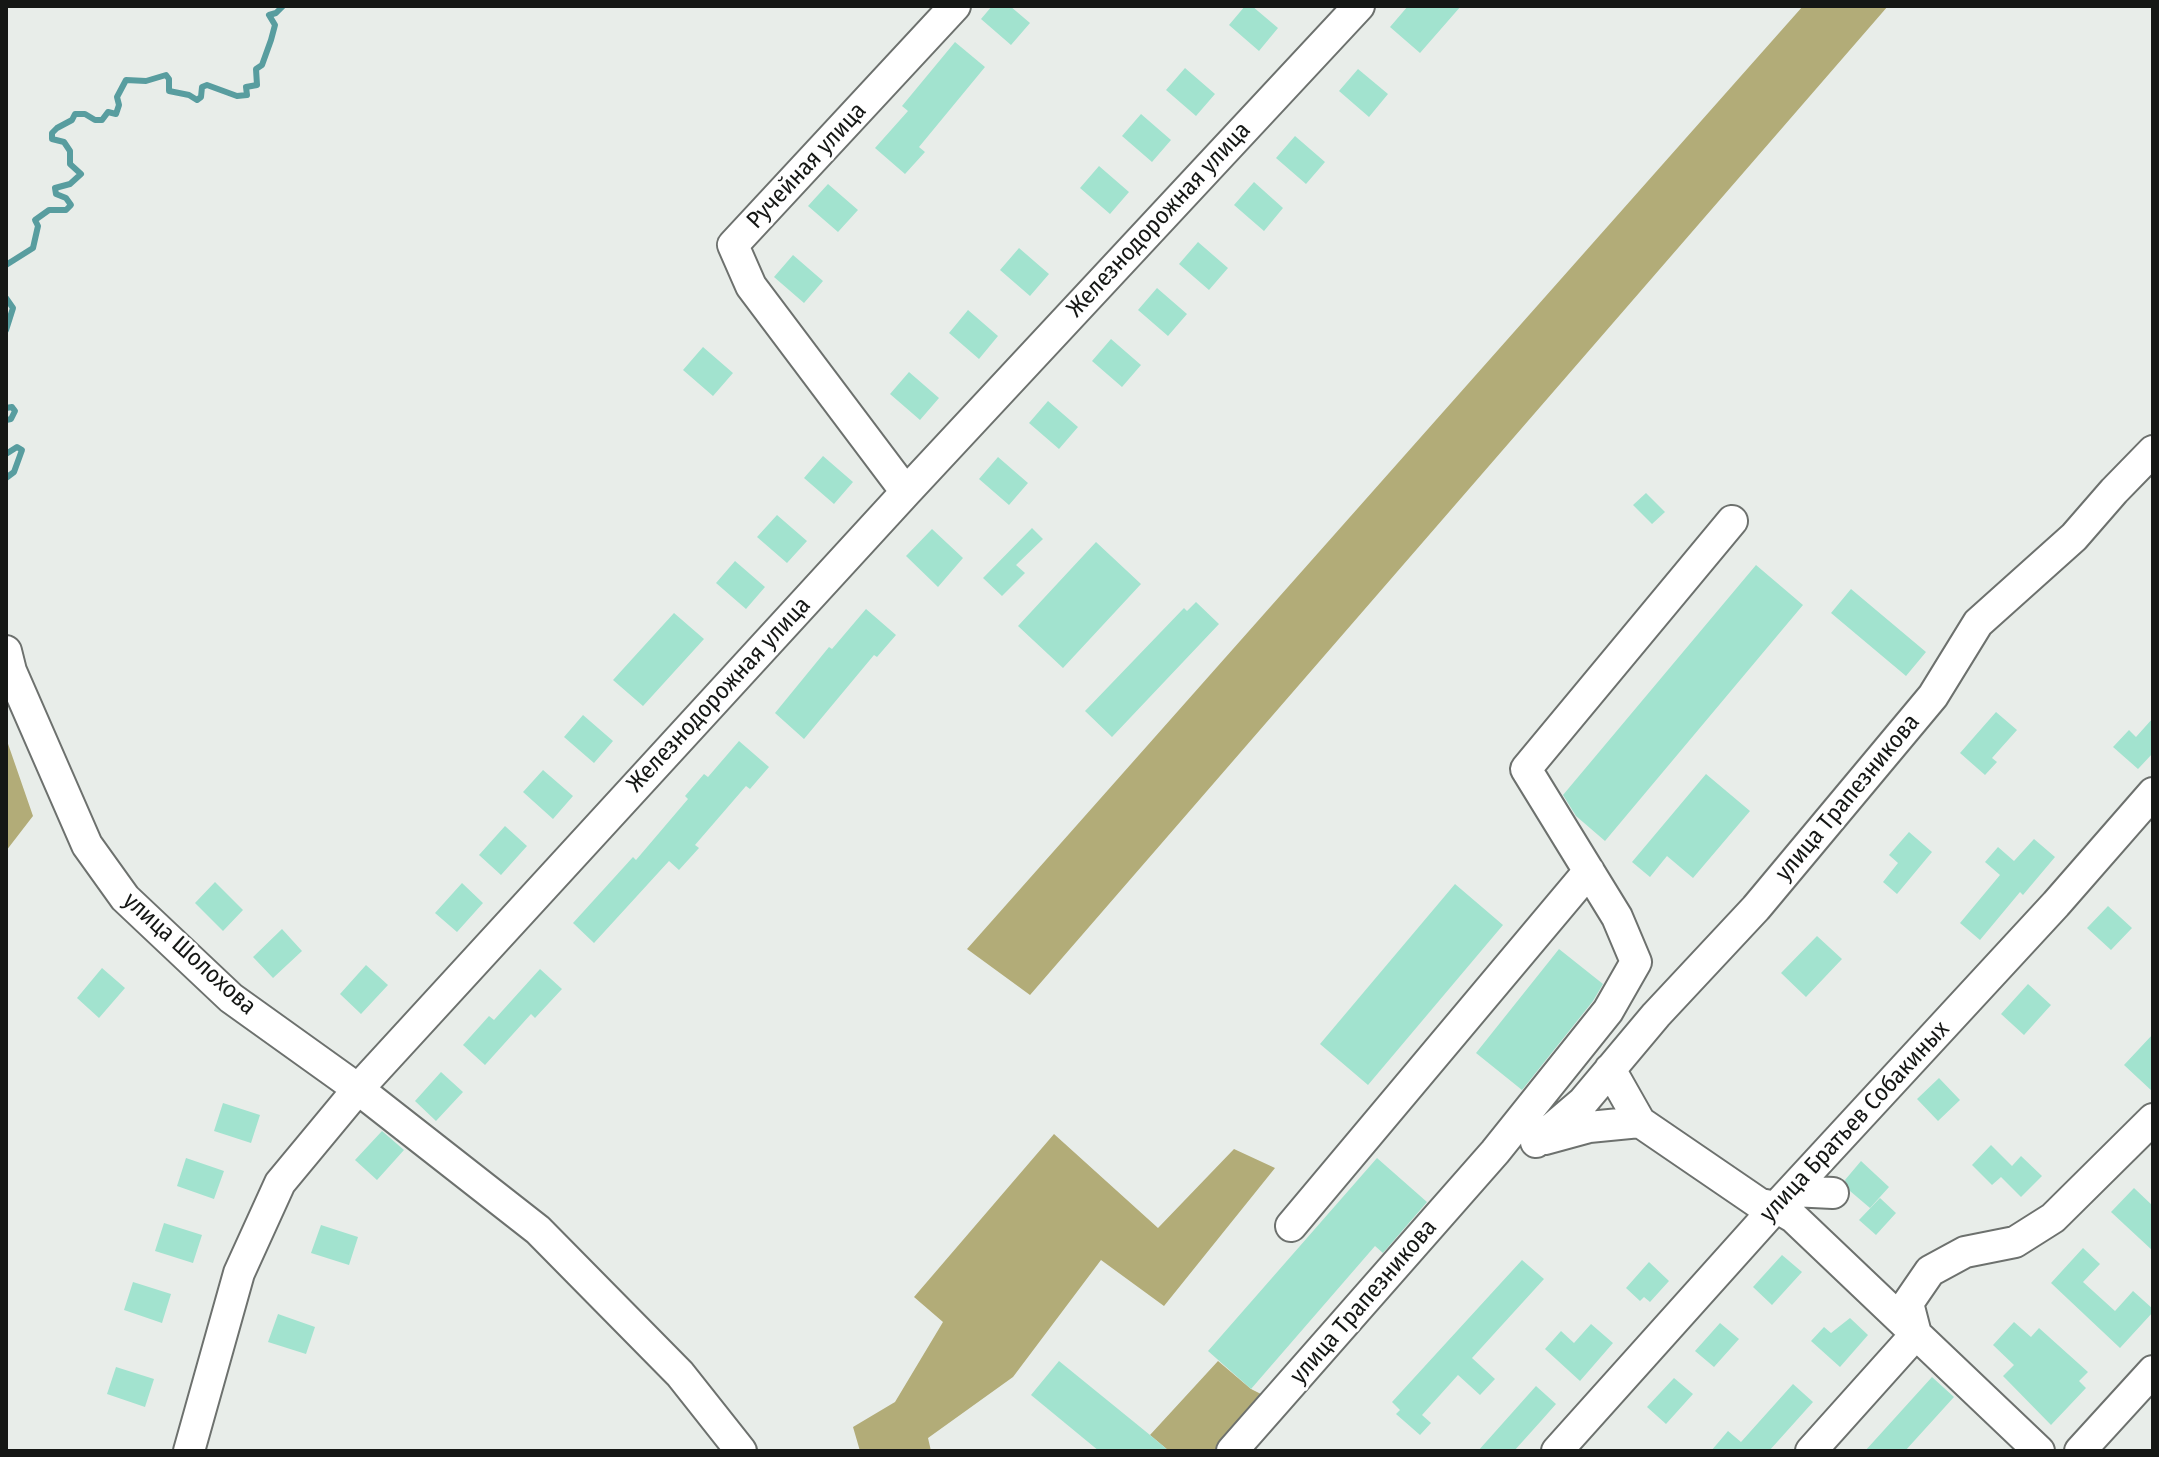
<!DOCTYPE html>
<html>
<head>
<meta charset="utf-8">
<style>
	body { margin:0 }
	#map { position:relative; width:2159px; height:1457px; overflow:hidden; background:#e8ede9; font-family:"Fira Sans Condensed",sans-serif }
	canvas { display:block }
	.frame { position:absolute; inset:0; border:8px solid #151715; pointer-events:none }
</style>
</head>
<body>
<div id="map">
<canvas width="2159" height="1457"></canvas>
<div class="frame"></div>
</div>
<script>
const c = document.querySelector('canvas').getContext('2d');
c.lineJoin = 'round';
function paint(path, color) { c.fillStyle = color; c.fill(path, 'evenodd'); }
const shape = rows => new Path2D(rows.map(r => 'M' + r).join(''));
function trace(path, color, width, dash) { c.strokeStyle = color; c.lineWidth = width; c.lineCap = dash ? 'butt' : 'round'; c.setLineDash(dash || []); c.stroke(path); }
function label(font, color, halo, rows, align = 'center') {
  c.font = font + ' "Fira Sans Condensed",sans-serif'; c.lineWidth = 6; c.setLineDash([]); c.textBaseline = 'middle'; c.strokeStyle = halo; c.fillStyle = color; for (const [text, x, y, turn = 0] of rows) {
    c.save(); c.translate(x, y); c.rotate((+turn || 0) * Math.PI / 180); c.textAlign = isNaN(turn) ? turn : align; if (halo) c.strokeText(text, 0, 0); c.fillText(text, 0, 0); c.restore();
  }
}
paint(shape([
	[1803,6,1888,6,1030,995,967,949],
	[6,738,33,816,6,851],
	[1054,1134,1158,1228,1234,1149,1275,1168,1164,1306,1101,1260,1013,1377,928,1438,931,1451,860,1451,853,1427,895,1402,943,1322,914,1297],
	[1218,1361,1251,1389,1263,1395,1215,1451,1169,1451,1150,1435]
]), '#b2ac78');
trace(shape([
	[6,265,33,248,38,226,35,220,49,210,66,210,71,205,66,198,56,194,55,188,70,184,81,174,70,164,70,151,64,142,52,139,52,133,57,128,72,120,75,114,85,114,95,120,102,120,108,112,116,114,119,105,117,97,126,80,146,81,166,75,169,79,169,91,189,95,197,100,201,97,202,87,207,85,237,96,247,95,246,87,257,85,256,69,262,65,271,40,275,25,269,15,276,13,283,6],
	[6,298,13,308,6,330],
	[6,408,12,407,15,411,11,419,6,420],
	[6,454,17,447,22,450,14,472,6,478]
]), '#589d9f', 6);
paint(shape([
	[992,6,1010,6,1030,23,1011,45,981,19],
	[1245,6,1252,6,1278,28,1259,51,1229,25],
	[1408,6,1461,6,1420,53,1390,27],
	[955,42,985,67,919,147,925,152,905,174,875,148,908,111,902,106],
	[1185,68,1215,94,1196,116,1166,90],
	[1358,69,1388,94,1369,117,1339,91],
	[1141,114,1171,140,1152,162,1122,136],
	[1295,136,1325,162,1306,184,1276,158],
	[1099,166,1129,192,1110,214,1080,188],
	[1254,182,1283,208,1264,231,1234,205],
	[828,184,858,210,838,232,808,206],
	[1198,242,1228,268,1209,290,1179,264],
	[1019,248,1049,274,1030,296,1000,270],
	[793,255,823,281,804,303,774,277],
	[1157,288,1187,314,1168,336,1138,310],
	[968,310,998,336,979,359,949,333],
	[1111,339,1141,365,1122,387,1092,361],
	[703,347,733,373,713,396,683,370],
	[909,372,939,398,920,420,890,394],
	[1048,401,1078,427,1059,449,1029,423],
	[823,456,853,482,834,504,804,478],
	[998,457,1028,483,1009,505,979,479],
	[1646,493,1665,512,1652,524,1633,505],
	[777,515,807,541,787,563,757,537],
	[1032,528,1043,539,1016,565,1025,573,1002,596,983,578],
	[932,529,963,558,938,587,906,556],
	[1096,542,1141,584,1063,668,1018,626],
	[735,561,765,587,746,609,716,583],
	[1756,565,1803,605,1605,841,1576,816,1563,795],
	[1851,589,1926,652,1906,676,1831,613],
	[1196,602,1219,624,1112,737,1085,711,1184,608,1187,611],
	[866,609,896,635,877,657,874,655,804,739,775,713,829,647,832,649],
	[674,613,704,639,643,706,613,680],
	[1996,712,2017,730,1992,758,1997,762,1985,775,1960,753],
	[583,715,613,741,594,763,564,737],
	[2153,718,2153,753,2138,769,2113,747,2129,730,2136,737],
	[739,741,769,767,750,789,746,786,695,845,699,848,679,870,669,861,594,943,573,923,633,857,636,860,688,799,685,796,704,774,708,777],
	[543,770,573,796,553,819,523,792],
	[1706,774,1750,811,1693,878,1667,856,1650,877,1632,862],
	[505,826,527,846,501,875,479,855],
	[1909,832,1932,852,1897,894,1883,882,1898,863,1889,855],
	[2034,839,2055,857,2023,895,2020,892,1980,940,1960,923,2000,875,1985,862,1998,847,2014,861],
	[215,882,243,910,223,931,195,903],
	[462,883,483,903,457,932,435,913],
	[1455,884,1503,925,1368,1085,1320,1044],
	[2108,906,2132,928,2111,950,2087,928],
	[282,929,302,951,273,978,253,957],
	[1817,936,1842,959,1806,997,1781,973],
	[1559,949,1603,984,1593,1001,1522,1090,1476,1053],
	[366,965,388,985,361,1014,340,994],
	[102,968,125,988,99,1018,77,998],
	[540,969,562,989,535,1018,531,1014,485,1065,463,1045,489,1016,494,1020],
	[2028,984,2051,1005,2024,1035,2001,1014],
	[2153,1034,2153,1092,2124,1065],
	[441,1072,463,1092,436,1121,415,1101],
	[1939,1078,1960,1100,1938,1121,1917,1099],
	[223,1103,260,1115,251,1143,214,1131],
	[382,1131,404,1150,377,1180,355,1160],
	[1991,1145,2012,1166,2021,1156,2042,1176,2021,1197,2001,1177,1992,1185,1972,1165],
	[186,1158,224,1171,214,1199,177,1186],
	[1377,1158,1427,1202,1383,1253,1375,1246,1251,1389,1208,1351],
	[1861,1161,1889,1187,1870,1208,1850,1191,1845,1180],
	[2134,1188,2153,1206,2153,1251,2111,1212],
	[1880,1198,1896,1213,1876,1235,1859,1220],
	[164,1223,202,1235,193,1263,155,1251],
	[321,1225,358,1237,349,1265,311,1253],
	[2083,1248,2100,1264,2083,1282,2115,1311,2133,1291,2153,1309,2153,1312,2120,1348,2051,1283],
	[1782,1255,1802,1272,1772,1305,1753,1287],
	[1522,1260,1544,1279,1472,1358,1495,1379,1480,1395,1458,1375,1422,1415,1431,1423,1420,1435,1396,1414,1400,1410,1392,1402],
	[1649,1262,1669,1281,1650,1302,1644,1297,1640,1301,1626,1288],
	[133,1282,171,1294,162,1323,124,1310],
	[278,1314,315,1327,306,1354,268,1342],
	[1850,1318,1868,1335,1840,1367,1811,1341,1824,1327,1831,1333],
	[2014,1322,2031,1337,2039,1328,2088,1372,2079,1381,2086,1388,2051,1425,2003,1376,2014,1365,1993,1345],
	[1720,1323,1739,1339,1714,1367,1695,1351],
	[1591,1324,1613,1343,1580,1381,1545,1349,1561,1331,1574,1343],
	[1059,1361,1150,1435,1169,1451,1099,1451,1031,1395],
	[116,1367,154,1379,145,1407,107,1394],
	[1932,1377,1954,1397,1905,1451,1865,1451],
	[1674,1378,1693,1394,1666,1424,1647,1407],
	[1793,1384,1813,1402,1769,1451,1711,1451,1728,1431,1741,1442],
	[1536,1386,1556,1404,1541,1421,1514,1451,1478,1451]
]), '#a2e3cf');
const minor = shape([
	[906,492,751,286,733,245,955,6],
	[6,651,11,671,87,845,125,898,231,998,358,1089,538,1230,680,1374,741,1451],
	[1610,1069,1640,1122],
	[1545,1139,1589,1127,1640,1122,1760,1204,1776,1207,1793,1217,2039,1451],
	[1536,1142,1583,1102,1656,1015,1756,908,1933,696,1978,623,2074,537,2114,491,2153,451],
	[1792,1191,1833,1193],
	[1291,1226,1589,871],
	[189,1451,239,1273,280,1183,358,1089,906,492,1359,6],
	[1232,1451,1495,1152,1608,1011,1636,962,1617,917,1526,769,1732,521],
	[1557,1451,1776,1207,2056,904,2153,793],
	[1811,1451,1916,1334,1908,1303,1930,1271,1965,1252,2015,1242,2053,1218,2153,1119],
	[2080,1451,2153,1371]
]);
trace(minor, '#6d716e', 34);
trace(minor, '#fff', 30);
label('24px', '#151715', '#fff', [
	["Ручейная улица",807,166,-47],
	["Железнодорожная улица",1159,220,-47],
	["Железнодорожная улица",719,695,-47],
	["улица Трапезникова",1848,798,-50],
	["улица Шолохова",189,954,42],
	["улица Братьев Собакиных",1855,1122,-47],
	["улица Трапезникова",1364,1302,-49]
]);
</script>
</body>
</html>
